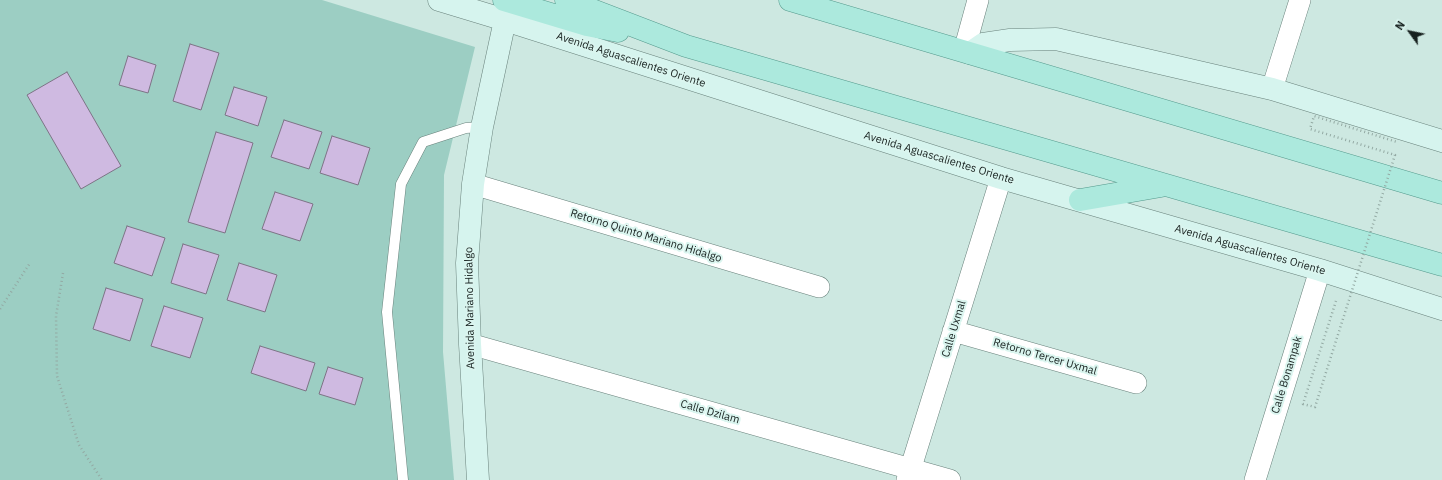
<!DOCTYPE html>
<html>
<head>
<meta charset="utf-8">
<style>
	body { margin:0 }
	#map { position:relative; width:1442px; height:480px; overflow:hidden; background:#cde8e1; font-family:"IBM Plex Sans",sans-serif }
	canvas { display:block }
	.north { position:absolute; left:1390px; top:12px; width:40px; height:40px; -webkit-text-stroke:3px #daf5ef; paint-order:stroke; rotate:303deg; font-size:11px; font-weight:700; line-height:16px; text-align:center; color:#17211f }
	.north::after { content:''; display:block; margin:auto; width:14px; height:18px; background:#17211f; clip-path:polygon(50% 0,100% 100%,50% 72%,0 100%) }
</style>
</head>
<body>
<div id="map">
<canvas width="1442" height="480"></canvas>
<div class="north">N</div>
</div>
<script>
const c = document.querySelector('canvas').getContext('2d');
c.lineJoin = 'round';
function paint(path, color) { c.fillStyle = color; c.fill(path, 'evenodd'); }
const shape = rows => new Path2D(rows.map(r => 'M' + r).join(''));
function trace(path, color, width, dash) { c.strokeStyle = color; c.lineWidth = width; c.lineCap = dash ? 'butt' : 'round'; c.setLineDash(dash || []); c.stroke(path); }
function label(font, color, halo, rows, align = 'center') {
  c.font = font + ' "IBM Plex Sans",sans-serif'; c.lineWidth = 4; c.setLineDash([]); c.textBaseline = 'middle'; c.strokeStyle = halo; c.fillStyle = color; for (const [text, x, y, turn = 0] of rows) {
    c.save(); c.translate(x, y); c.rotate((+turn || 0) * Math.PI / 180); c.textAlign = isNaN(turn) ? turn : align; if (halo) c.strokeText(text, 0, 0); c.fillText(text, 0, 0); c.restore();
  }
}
paint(shape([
	[0,0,322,0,475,47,444,175,443,352,454,480,0,480]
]), '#9ccec3');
const building = shape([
	[190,44,219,53,201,110,173,101,190,44],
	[128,56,156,65,148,93,119,85,128,56],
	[67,72,121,166,81,189,27,95,67,72],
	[234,87,267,97,258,126,225,115,234,87],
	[284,120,322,132,309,169,271,157,284,120],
	[216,132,253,143,225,233,188,222,216,132],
	[332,136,370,148,358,185,320,173,332,136],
	[275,192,313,204,300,241,262,229,275,192],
	[127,226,165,238,152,276,114,263,127,226],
	[183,244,219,255,206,294,171,283,183,244],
	[239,263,277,275,265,312,227,300,239,263],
	[106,288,143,299,130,341,93,329,106,288],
	[164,306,203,318,190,358,151,346,164,306],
	[260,346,315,363,306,391,251,373,260,346],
	[328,367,363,378,355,405,319,394,328,367]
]);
paint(building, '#cfbae1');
trace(building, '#7d7486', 1);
const lane = shape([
	[403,480,387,312,401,184,423,142,466,128,482,127]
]);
const street = shape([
	[964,51,978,0],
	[1272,89,1300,0],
	[473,184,819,287],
	[953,331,1136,383],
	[470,344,950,480],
	[907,480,1001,178],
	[1255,480,1320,270]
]);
const secondary = shape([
	[439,0,505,20,1001,178,1320,270,1442,309],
	[970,53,983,44,1010,40,1056,39,1272,89,1442,141],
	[478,480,470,344,467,263,473,184,482,127,505,20]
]);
const primary = shape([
	[504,0,587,25,618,31],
	[566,0,686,46,1442,265],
	[790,0,1442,193],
	[1080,200,1161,186]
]);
trace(lane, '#69827c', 11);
trace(street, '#69827c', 22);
trace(secondary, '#69827c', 23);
trace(primary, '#54998c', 23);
trace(shape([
	[63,273,56,316,57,376,79,445,102,480],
	[0,309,30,263]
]), '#93a9a3', 2.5, [1, 3]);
trace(lane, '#fff', 10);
trace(street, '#fff', 21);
trace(secondary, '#d6f4ee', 22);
trace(primary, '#ace9dd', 22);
trace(shape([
	[1336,301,1303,404,1315,407,1395,155,1310,129,1314,116,1397,142]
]), '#93a9a3', 2.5, [1, 3]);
label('11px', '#17211f', '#daf5ef', [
	["Avenida Aguascalientes Oriente",631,60,18],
	["Avenida Aguascalientes Oriente",939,158,17],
	["Retorno Quinto Mariano Hidalgo",646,236,17],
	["Avenida Aguascalientes Oriente",1250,250,16],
	["Avenida Mariano Hidalgo",470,308,-91],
	["Calle Uxmal",954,329,-73],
	["Retorno Tercer Uxmal",1045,357,16],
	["Calle Bonampak",1287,375,-73],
	["Calle Dzilam",710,412,16]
]);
</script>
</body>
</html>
